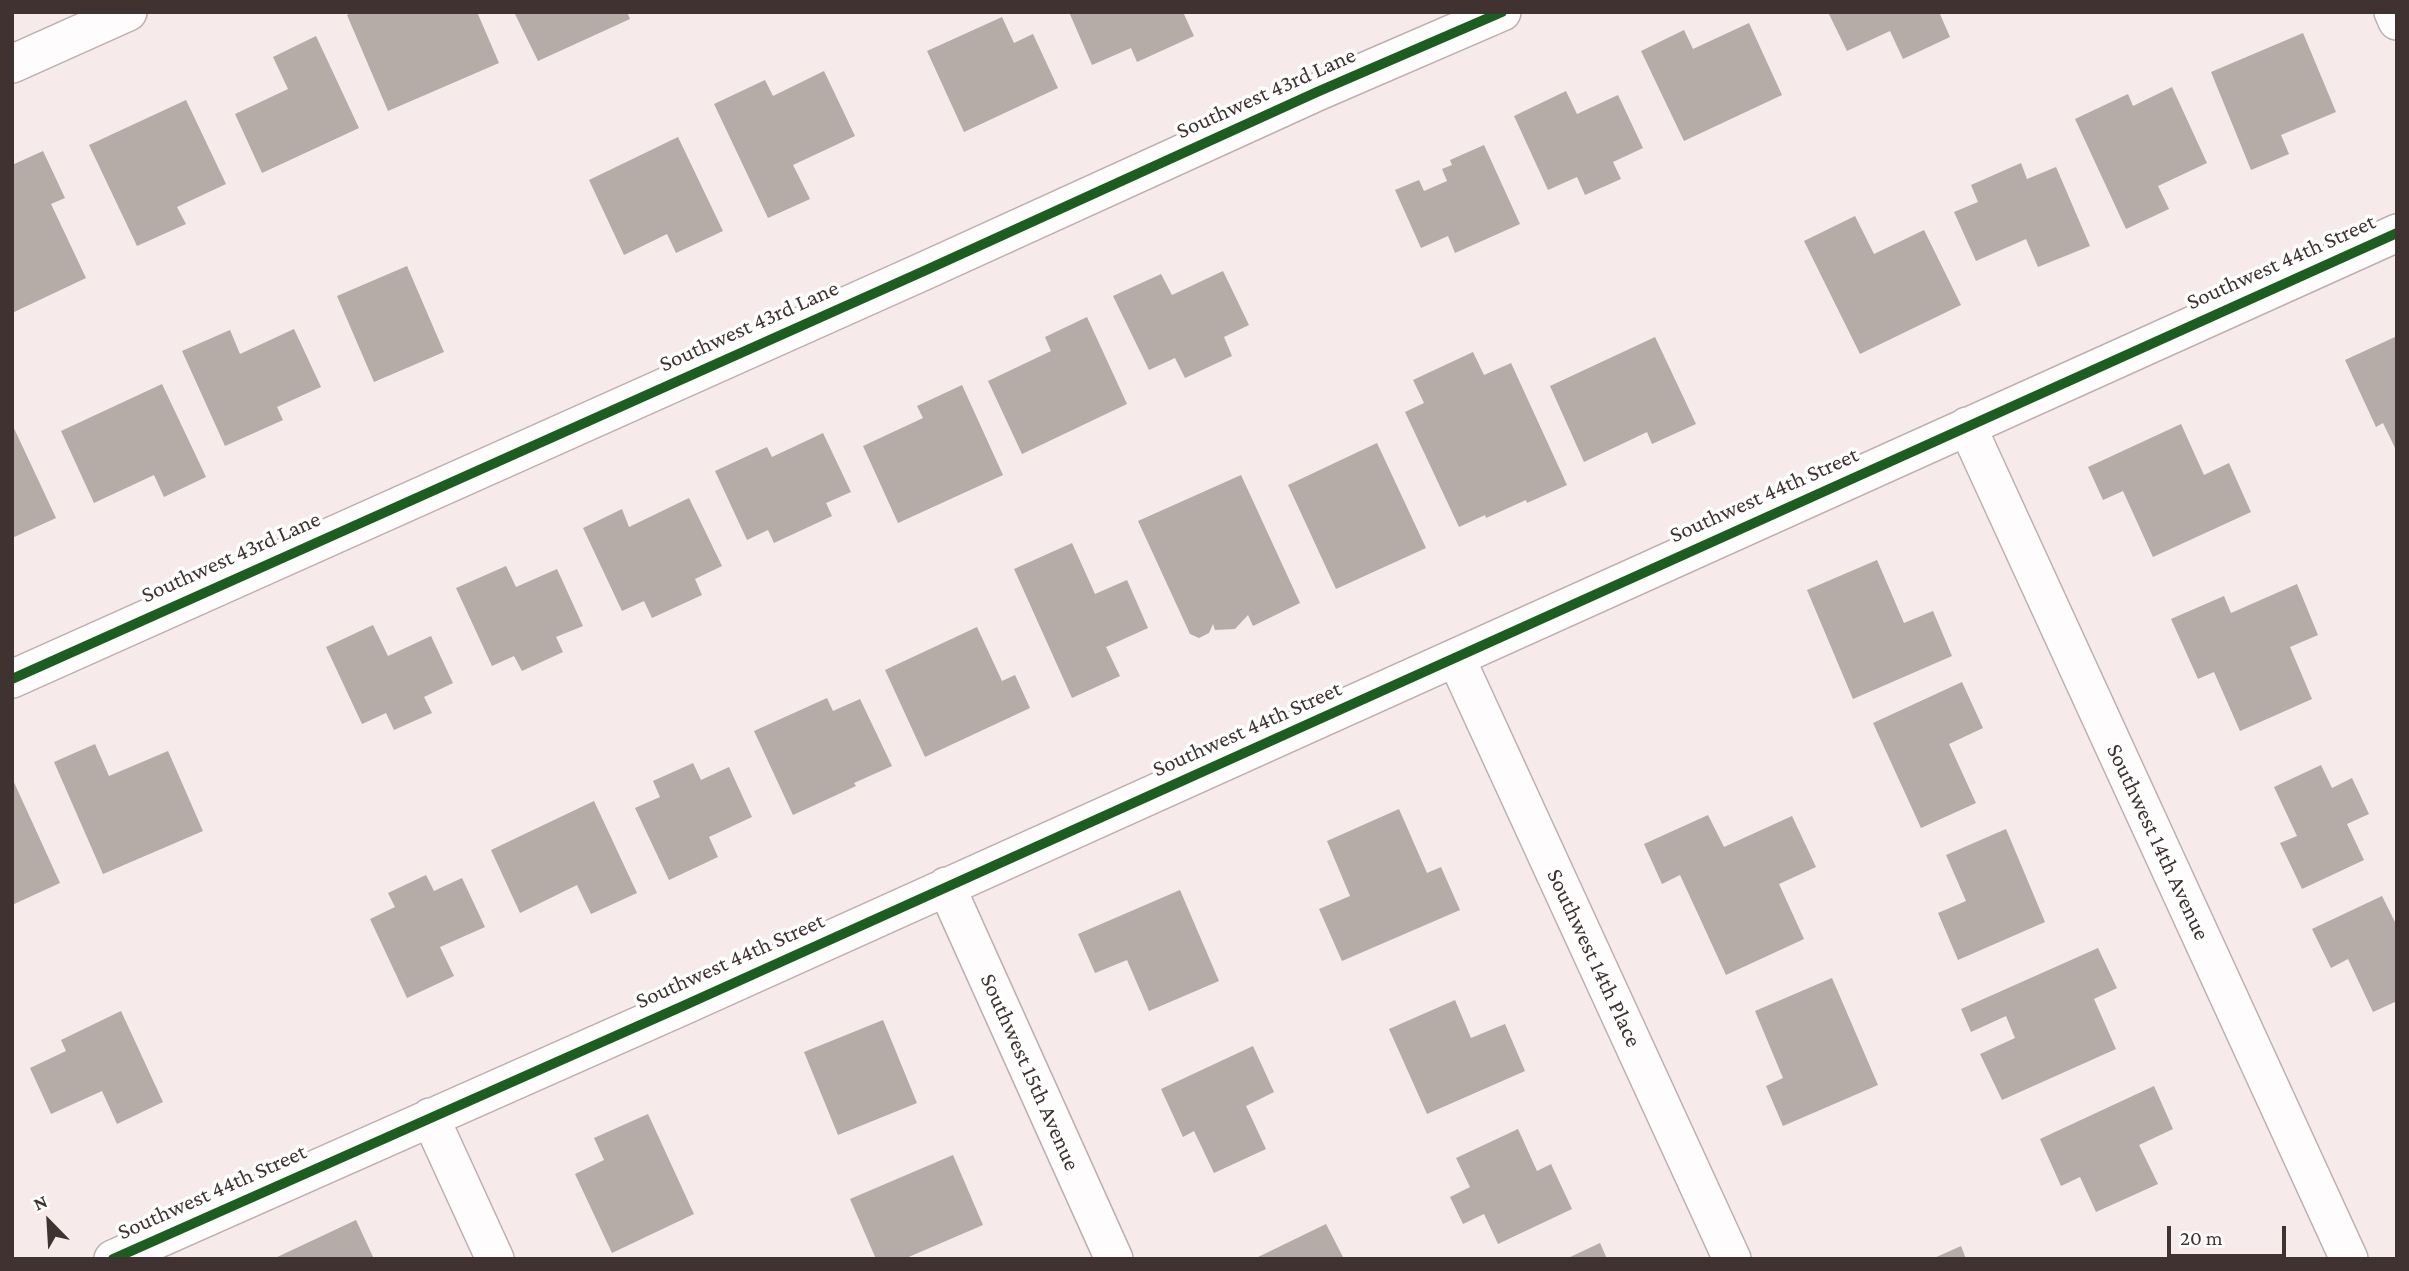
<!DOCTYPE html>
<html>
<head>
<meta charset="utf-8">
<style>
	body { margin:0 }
	#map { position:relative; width:2409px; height:1271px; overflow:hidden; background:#f6eaea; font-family:"Crimson Pro",serif }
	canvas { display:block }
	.frame { position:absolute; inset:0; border:14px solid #403231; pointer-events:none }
	.north { position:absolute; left:14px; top:1187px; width:70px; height:70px; -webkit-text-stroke:5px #fff; paint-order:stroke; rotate:336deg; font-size:19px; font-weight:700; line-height:28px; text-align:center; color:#403231 }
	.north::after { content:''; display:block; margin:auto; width:24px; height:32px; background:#403231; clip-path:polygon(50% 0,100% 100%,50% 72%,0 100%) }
	.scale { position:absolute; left:2167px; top:1226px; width:119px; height:32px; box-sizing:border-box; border:4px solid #403231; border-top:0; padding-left:9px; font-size:21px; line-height:24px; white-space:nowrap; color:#403231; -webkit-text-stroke:5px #fff; paint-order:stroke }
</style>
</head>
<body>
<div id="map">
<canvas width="2409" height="1271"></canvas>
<div class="frame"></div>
<div class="north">N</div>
<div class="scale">20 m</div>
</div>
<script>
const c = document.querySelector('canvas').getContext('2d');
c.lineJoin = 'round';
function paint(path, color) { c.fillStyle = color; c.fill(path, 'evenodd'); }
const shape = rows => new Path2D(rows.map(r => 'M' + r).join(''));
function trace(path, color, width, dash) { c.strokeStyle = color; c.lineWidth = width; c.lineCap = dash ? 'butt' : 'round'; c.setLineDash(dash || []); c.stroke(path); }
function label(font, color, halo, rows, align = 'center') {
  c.font = font + ' "Crimson Pro",serif'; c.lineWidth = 7; c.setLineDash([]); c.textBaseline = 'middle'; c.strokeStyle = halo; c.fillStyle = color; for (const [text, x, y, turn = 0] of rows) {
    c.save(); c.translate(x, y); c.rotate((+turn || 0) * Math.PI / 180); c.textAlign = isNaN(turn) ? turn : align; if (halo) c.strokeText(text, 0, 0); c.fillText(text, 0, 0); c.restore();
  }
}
paint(shape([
	[353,12,477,12,499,63,388,111,347,15],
	[514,12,627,12,630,19,538,61],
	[1069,12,1183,12,1194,36,1137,62,1131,48,1092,65],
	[1828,12,1939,12,1950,37,1903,59,1890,31,1847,51],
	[1002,17,1014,43,1033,34,1058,88,964,132,927,51],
	[1749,23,1782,95,1684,141,1641,51,1684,30,1693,49],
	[2303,33,2336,112,2281,135,2289,154,2251,170,2211,72],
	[316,36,359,128,262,173,235,114,288,89,273,57],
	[824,71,855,136,793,165,810,199,768,218,714,104,765,80,773,96],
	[2172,87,2207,163,2158,186,2169,209,2126,229,2075,119,2128,94,2133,106],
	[1566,91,1577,114,1618,95,1643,148,1613,162,1621,179,1585,195,1577,177,1548,190,1514,116],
	[186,100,226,184,177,207,186,224,137,246,89,145],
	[678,137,723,231,676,253,667,234,624,255,589,180],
	[1484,145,1520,224,1455,253,1448,236,1421,248,1395,190,1419,180,1424,191,1447,181,1442,169,1452,165,1450,160],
	[43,151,65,198,51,204,86,278,12,313,12,165],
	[2021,163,2027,179,2056,167,2090,246,2038,267,2026,239,1976,261,1954,212,1978,202,1971,185],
	[1855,216,1874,254,1924,230,1961,305,1860,354,1804,241],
	[407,266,444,352,374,382,337,296],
	[1223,271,1249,325,1224,337,1232,356,1185,378,1175,358,1149,370,1113,296,1161,274,1172,295],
	[1087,317,1127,404,1022,454,988,381,1051,351,1045,337],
	[294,329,321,387,277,407,283,420,225,446,182,351,230,330,240,354],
	[2397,336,2397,452,2383,423,2376,427,2345,360],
	[1655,337,1696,424,1652,444,1647,432,1584,462,1550,386],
	[1473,352,1484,375,1511,363,1567,485,1527,503,1526,500,1486,518,1485,515,1459,527,1405,412,1424,403,1413,380],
	[162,384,206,477,164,497,154,475,94,503,61,431],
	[962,385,1003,475,898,523,863,446,923,418,917,406],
	[12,424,56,518,12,538],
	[2181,424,2204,475,2229,463,2251,512,2153,557,2123,491,2103,500,2088,467],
	[823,433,851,492,826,503,832,516,774,543,768,530,747,540,715,471,767,447,772,457],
	[1377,443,1426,548,1336,589,1288,485],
	[1241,475,1300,603,1253,626,1248,615,1235,629,1215,630,1213,624,1209,633,1199,638,1190,634,1138,521],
	[689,498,722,566,695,579,702,595,652,618,644,601,622,611,583,528,622,509,629,527],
	[1072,543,1095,594,1127,580,1148,628,1106,647,1120,676,1072,698,1014,569],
	[1877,560,1904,623,1933,611,1952,656,1853,699,1807,590],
	[506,566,516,587,557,569,583,626,556,637,563,652,522,671,514,656,492,666,456,588],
	[2297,584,2318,635,2290,647,2312,699,2240,731,2214,672,2198,679,2171,619,2224,596,2231,613],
	[373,625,388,656,431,636,453,683,424,697,432,713,394,730,386,713,362,724,326,647],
	[977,627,1002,681,1015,675,1030,708,925,757,885,670],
	[1962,682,1983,728,1949,744,1976,803,1921,828,1873,723],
	[827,698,833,711,860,699,892,766,854,783,856,786,793,815,754,731],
	[95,744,109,776,168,751,203,831,103,874,54,762],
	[693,763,701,780,729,767,752,817,709,837,718,857,669,880,635,808,660,797,653,781],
	[2321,765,2332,788,2352,778,2369,814,2347,824,2364,860,2302,889,2280,843,2297,836,2274,787],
	[12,778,60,883,12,905],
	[594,801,637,893,591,914,577,885,520,913,491,850],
	[1399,809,1427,873,1441,867,1460,910,1342,961,1319,909,1350,896,1327,841],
	[1708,815,1724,847,1792,816,1816,867,1779,884,1804,939,1726,975,1680,875,1662,884,1644,844],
	[2006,829,2045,922,1958,960,1938,913,1966,901,1946,855],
	[426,875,434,891,462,878,485,927,440,947,454,976,407,998,370,919,395,907,388,893],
	[1180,890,1219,981,1149,1011,1127,960,1095,973,1078,934],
	[2382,896,2397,926,2397,1001,2373,1012,2348,959,2331,968,2312,929],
	[2098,948,2117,988,2094,999,2116,1049,2002,1100,1980,1054,2015,1038,2006,1016,1971,1032,1961,1009],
	[1832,978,1878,1085,1783,1126,1766,1086,1783,1078,1755,1011],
	[1455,1000,1471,1038,1505,1024,1525,1071,1427,1114,1389,1029],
	[121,1011,163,1102,117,1124,102,1091,51,1114,30,1068,66,1051,61,1040],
	[883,1020,917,1103,838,1135,804,1052],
	[1253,1046,1274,1092,1246,1106,1266,1149,1214,1173,1194,1131,1183,1137,1161,1089],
	[2154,1086,2173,1129,2139,1145,2158,1184,2096,1212,2080,1177,2061,1186,2040,1139],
	[648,1114,694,1214,612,1253,575,1174,604,1160,594,1138],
	[1518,1129,1537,1171,1551,1164,1572,1209,1498,1244,1484,1214,1463,1224,1450,1197,1470,1187,1456,1158],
	[953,1155,983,1225,904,1259,876,1259,850,1199],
	[356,1220,374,1259,273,1259],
	[1326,1224,1344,1259,1254,1259],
	[1600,1243,1607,1259,1566,1259],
	[1961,1246,1966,1259,1932,1259]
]), '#b5aba7');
const street = shape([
	[2393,12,2397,21],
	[12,64,128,12],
	[1967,426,2349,1259],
	[1456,658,1732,1259],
	[12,679,924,271,1317,92,1502,12],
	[946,886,1114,1259],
	[430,1117,495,1259],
	[113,1259,683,1006,2397,233]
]);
trace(street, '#bbb0af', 40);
trace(street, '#fefcfc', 37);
trace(shape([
	[12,679,924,271,1317,92,1502,12],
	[113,1259,683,1006,2397,233]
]), '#1b5e20', 10);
label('23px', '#403231', '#fff', [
	["Southwest 43rd Lane",1266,93,-24],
	["Southwest 44th Street",2281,262,-24],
	["Southwest 43rd Lane",749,326,-24],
	["Southwest 44th Street",1764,495,-24],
	["Southwest 43rd Lane",231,557,-24],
	["Southwest 44th Street",1247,729,-24],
	["Southwest 14th Avenue",2158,842,65],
	["Southwest 14th Place",1594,958,65],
	["Southwest 44th Street",730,961,-24],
	["Southwest 15th Avenue",1030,1072,66],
	["Southwest 44th Street",212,1192,-24]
]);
</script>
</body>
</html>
